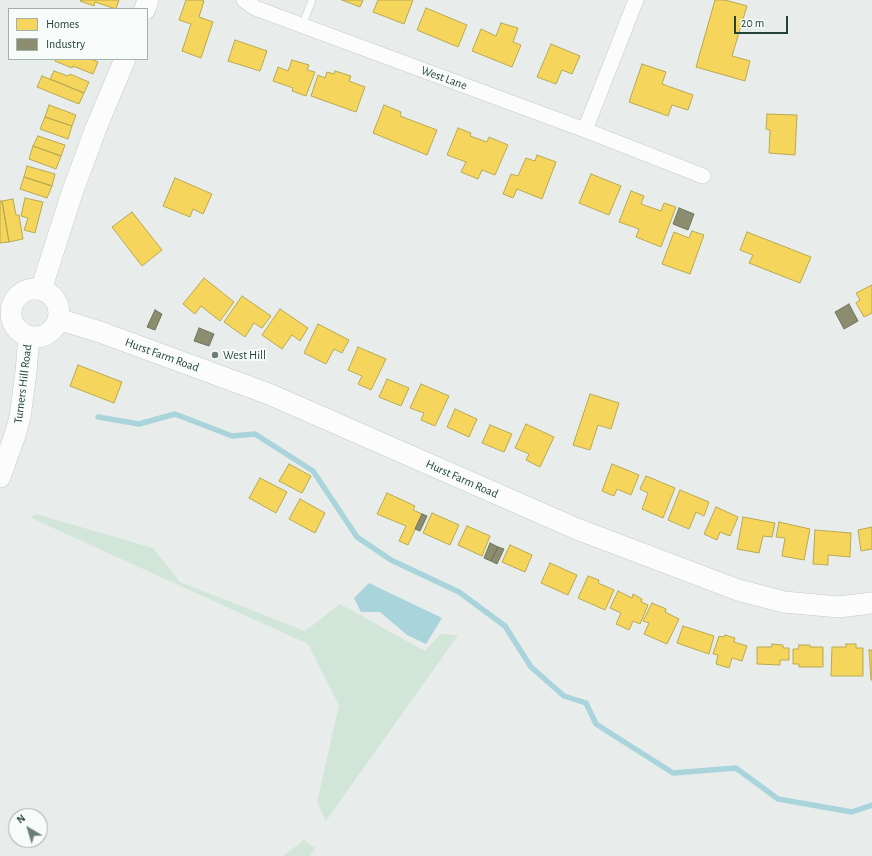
<!DOCTYPE html>
<html>
<head>
<meta charset="utf-8">
<style>
	body { margin:0 }
	#map { position:relative; width:872px; height:856px; overflow:hidden; background:#e8edeb; font-family:"Alegreya Sans",sans-serif }
	canvas { display:block }
	.legend { position:absolute; left:8px; top:8px; width:140px; height:52px; box-sizing:border-box; background:#f7fbf9; border:1px solid #a3b1ad; margin:0; padding:5px 7px; list-style:none; font-size:12px; color:#24423a }
	.legend li { display:flex; align-items:center; gap:8px; height:20px }
	.legend b { width:20px; border:1px solid #a3b1ad }
	.north { position:absolute; left:8px; top:808px; width:40px; height:40px; box-sizing:border-box; background:#f7fbf9; border:1px solid #a3b1ad; border-radius:50%; rotate:322deg; font-size:11px; font-weight:700; line-height:16px; text-align:center; color:#24423a }
	.north::after { content:''; display:block; margin:auto; width:14px; height:18px; background:#697e78; clip-path:polygon(50% 0,100% 100%,50% 72%,0 100%) }
	.scale { position:absolute; left:734px; top:16px; width:54px; height:18px; box-sizing:border-box; border:2px solid #24423a; border-top:0; padding-left:5px; font-size:12px; line-height:14px; white-space:nowrap; color:#24423a; -webkit-text-stroke:3px #f7fbf9; paint-order:stroke }
</style>
</head>
<body>
<div id="map">
<canvas width="872" height="856"></canvas>
<ul class="legend">
<li><b style="height:11px;background:#f6d55c"></b>Homes</li>
<li><b style="height:11px;background:#8c8c6e"></b>Industry</li>
</ul>
<div class="north">N</div>
<div class="scale">20 m</div>
</div>
<script>
const c = document.querySelector('canvas').getContext('2d');
c.lineJoin = 'round';
function paint(path, color) { c.fillStyle = color; c.fill(path, 'evenodd'); }
const shape = rows => new Path2D(rows.map(r => 'M' + r).join(''));
function trace(path, color, width, dash) { c.strokeStyle = color; c.lineWidth = width; c.lineCap = dash ? 'butt' : 'round'; c.setLineDash(dash || []); c.stroke(path); }
function label(font, color, halo, rows, align = 'center') {
  c.font = font + ' "Alegreya Sans",sans-serif'; c.lineWidth = 4; c.setLineDash([]); c.textBaseline = 'middle'; c.strokeStyle = halo; c.fillStyle = color; for (const [text, x, y, turn = 0] of rows) {
    c.save(); c.translate(x, y); c.rotate((+turn || 0) * Math.PI / 180); c.textAlign = isNaN(turn) ? turn : align; if (halo) c.strokeText(text, 0, 0); c.fillText(text, 0, 0); c.restore();
  }
}
paint(shape([
	[36,514,153,548,180,582,305,631,340,604,425,651,441,634,458,635,326,821,317,802,339,705,308,644,31,518],
	[304,840,315,848,310,856,283,856]
]), '#d1e6d8');
paint(shape([
	[369,583,442,618,426,644,407,635,380,612,361,612,354,598]
]), '#a9d4db');
const homes = shape([
	[81,0,119,0,116,9,95,2,94,6,80,1,81,0],
	[186,0,201,0,204,1,199,17,213,22,201,58,182,51,191,24,179,20,186,0],
	[342,0,363,0,360,7,342,0],
	[378,0,413,0,404,24,373,12,378,0],
	[715,0,725,0,747,6,732,56,750,61,745,81,696,67,715,0],
	[426,8,467,25,458,47,417,30,426,8],
	[501,23,518,28,513,42,521,45,512,67,472,51,481,29,496,36,501,23],
	[235,40,267,51,260,71,228,61,235,40],
	[551,44,580,56,572,74,562,70,556,84,537,77,551,44],
	[56,59,91,59,98,62,93,74,73,66,72,68,55,61,56,59],
	[292,60,309,65,307,70,315,72,306,96,292,91,293,88,273,81,278,67,288,71,292,60],
	[642,64,666,72,662,84,693,95,688,110,672,105,668,116,629,102,642,64],
	[54,71,68,76,70,74,89,82,84,93,50,79,54,71],
	[335,71,351,76,349,81,365,87,356,112,311,96,318,75,325,78,327,72,334,74,335,71],
	[42,76,84,93,79,104,37,87,42,76],
	[49,105,76,115,72,126,45,117,49,105],
	[384,105,401,112,400,116,437,130,427,155,373,133,384,105],
	[767,114,797,115,795,155,769,153,770,130,766,129,767,114],
	[45,117,72,126,68,139,40,129,45,117],
	[458,128,471,133,470,136,487,142,489,137,508,145,495,175,482,170,478,179,461,172,466,162,447,155,458,128],
	[38,136,65,145,61,156,33,146,38,136],
	[33,146,61,156,56,169,29,159,33,146],
	[537,155,556,162,542,199,517,189,513,198,503,194,511,174,518,176,526,158,535,161,537,155],
	[27,166,55,174,52,186,24,177,27,166],
	[591,174,621,186,609,215,579,203,591,174],
	[24,177,52,186,47,198,20,189,24,177],
	[175,178,212,194,203,214,193,209,190,217,163,206,175,178],
	[631,191,644,196,641,204,661,211,664,203,676,207,661,247,636,237,639,229,619,222,631,191],
	[25,198,43,202,35,233,24,230,28,218,21,216,25,198],
	[13,199,16,215,19,215,23,239,9,242,2,201,13,199],
	[0,201,2,201,9,242,0,243,0,201],
	[132,212,162,250,142,266,112,227,132,212],
	[692,231,704,235,690,274,662,264,674,232,689,238,692,231],
	[747,232,811,257,800,283,749,263,753,255,740,250,747,232],
	[204,278,234,302,220,321,201,306,195,314,183,304,204,278],
	[872,285,872,313,864,317,856,303,860,300,856,293,872,285],
	[242,296,271,316,262,328,254,323,245,337,224,322,242,296],
	[280,309,308,328,300,341,292,335,282,349,262,335,280,309],
	[318,324,349,340,342,353,334,349,326,364,304,353,318,324],
	[358,347,386,359,371,390,358,384,362,376,348,370,358,347],
	[78,365,122,382,114,403,70,386,78,365],
	[387,379,409,388,401,406,379,397,387,379],
	[421,384,449,396,435,426,421,420,424,413,410,408,421,384],
	[590,394,619,403,611,429,598,425,590,450,573,445,590,394],
	[455,409,477,419,469,437,447,427,455,409],
	[526,424,554,437,540,467,526,460,529,454,515,448,526,424],
	[490,425,512,434,504,452,482,443,490,425],
	[289,464,311,476,302,493,279,481,289,464],
	[612,464,639,475,631,495,617,489,614,496,602,491,612,464],
	[646,476,675,488,663,518,642,509,648,493,640,489,646,476],
	[260,478,287,492,276,513,249,498,260,478],
	[680,490,709,502,704,516,696,512,689,529,668,520,680,490],
	[387,493,415,506,413,510,422,514,408,545,399,541,406,526,377,514,387,493],
	[300,499,325,513,315,533,289,519,300,499],
	[716,507,738,517,730,536,720,532,717,540,704,534,716,507],
	[432,513,459,525,450,545,423,533,432,513],
	[743,517,775,523,772,537,763,536,759,553,737,549,743,517],
	[779,522,810,529,804,560,782,556,785,538,776,537,779,522],
	[467,526,490,536,482,556,458,545,467,526],
	[872,527,872,549,861,551,858,530,872,527],
	[815,530,851,533,850,557,828,555,828,565,813,564,815,530],
	[510,545,532,555,525,572,502,562,510,545],
	[550,563,577,575,568,595,541,583,550,563],
	[588,576,599,580,598,583,614,590,605,610,578,598,588,576],
	[618,591,632,598,633,594,642,599,641,602,648,605,640,624,633,621,629,630,616,624,621,613,610,608,618,591],
	[652,603,666,609,665,612,679,619,667,644,644,634,649,623,643,621,652,603],
	[683,626,714,636,709,654,677,643,683,626],
	[725,635,735,638,734,642,747,646,742,661,732,658,729,668,716,664,718,655,713,654,719,636,724,637,725,635],
	[772,644,783,645,783,648,789,648,789,660,780,660,780,665,757,664,757,647,772,647,772,644],
	[846,644,856,644,856,648,863,648,863,676,831,676,832,647,846,647,846,644],
	[799,645,810,645,810,647,823,647,823,667,799,667,799,664,793,664,793,649,798,649,799,645],
	[869,650,872,650,872,680,871,680,869,650]
]);
paint(homes, '#f6d55c');
trace(homes, '#b7a952', 1);
const industry = shape([
	[679,208,694,214,688,230,673,224,679,208],
	[849,304,858,321,844,329,835,312,849,304],
	[155,310,162,314,155,330,147,327,155,310],
	[199,328,214,334,209,346,194,341,199,328],
	[422,514,427,516,420,531,415,529,422,514],
	[490,543,498,547,491,561,484,558,490,543],
	[498,547,504,549,497,564,491,561,498,547]
]);
paint(industry, '#8c8c6e');
trace(industry, '#6d765e', 1);
trace(shape([
	[98,417,139,424,175,414,232,436,255,434,313,471,357,537,391,560,459,592,505,626,531,667,564,696,586,703,596,724,673,773,736,768,778,799,852,812,872,805]
]), '#a9d4db', 5.5);
const lane = shape([
	[302,26,312,0]
]);
const street = shape([
	[244,0,255,8,585,130,703,176],
	[585,130,636,0]
]);
const secondary = shape([
	[145,9,148,0],
	'11 313a24 24 0 1 1 48 0a24 24 0 1 1-48 0Z',
	[41,290,72,193,96,128,125,59],
	[58,319,100,332,269,394,577,529,738,590,784,602,839,607,872,603],
	[0,477,16,432,20,417,26,372,29,336]
]);
trace(lane, '#c5cac8', 8);
trace(street, '#c5cac8', 16);
trace(secondary, '#c3cbc8', 22);
trace(lane, '#fcfcfc', 7);
trace(street, '#fcfcfc', 15);
trace(secondary, '#fcfcfc', 21);
for (const [x, y, r, color] of [
	[215,355,4,"#697e78"]
]) { const dot = new Path2D(); dot.arc(x, y, r, 0, 2 * Math.PI); c.fillStyle = color; c.fill(dot); trace(dot, '#f7fbf9', 1.5); }
label('12px', '#24423a', '#f7fbf9', [
	["West Lane",444,78,20],
	["Hurst Farm Road",162,355,20],
	["Turners Hill Road",23,384,-83],
	["Hurst Farm Road",462,479,24]
]);
label('12px', '#24423a', '#f7fbf9', [
	["West Hill",223,355]
], 'left');
</script>
</body>
</html>
